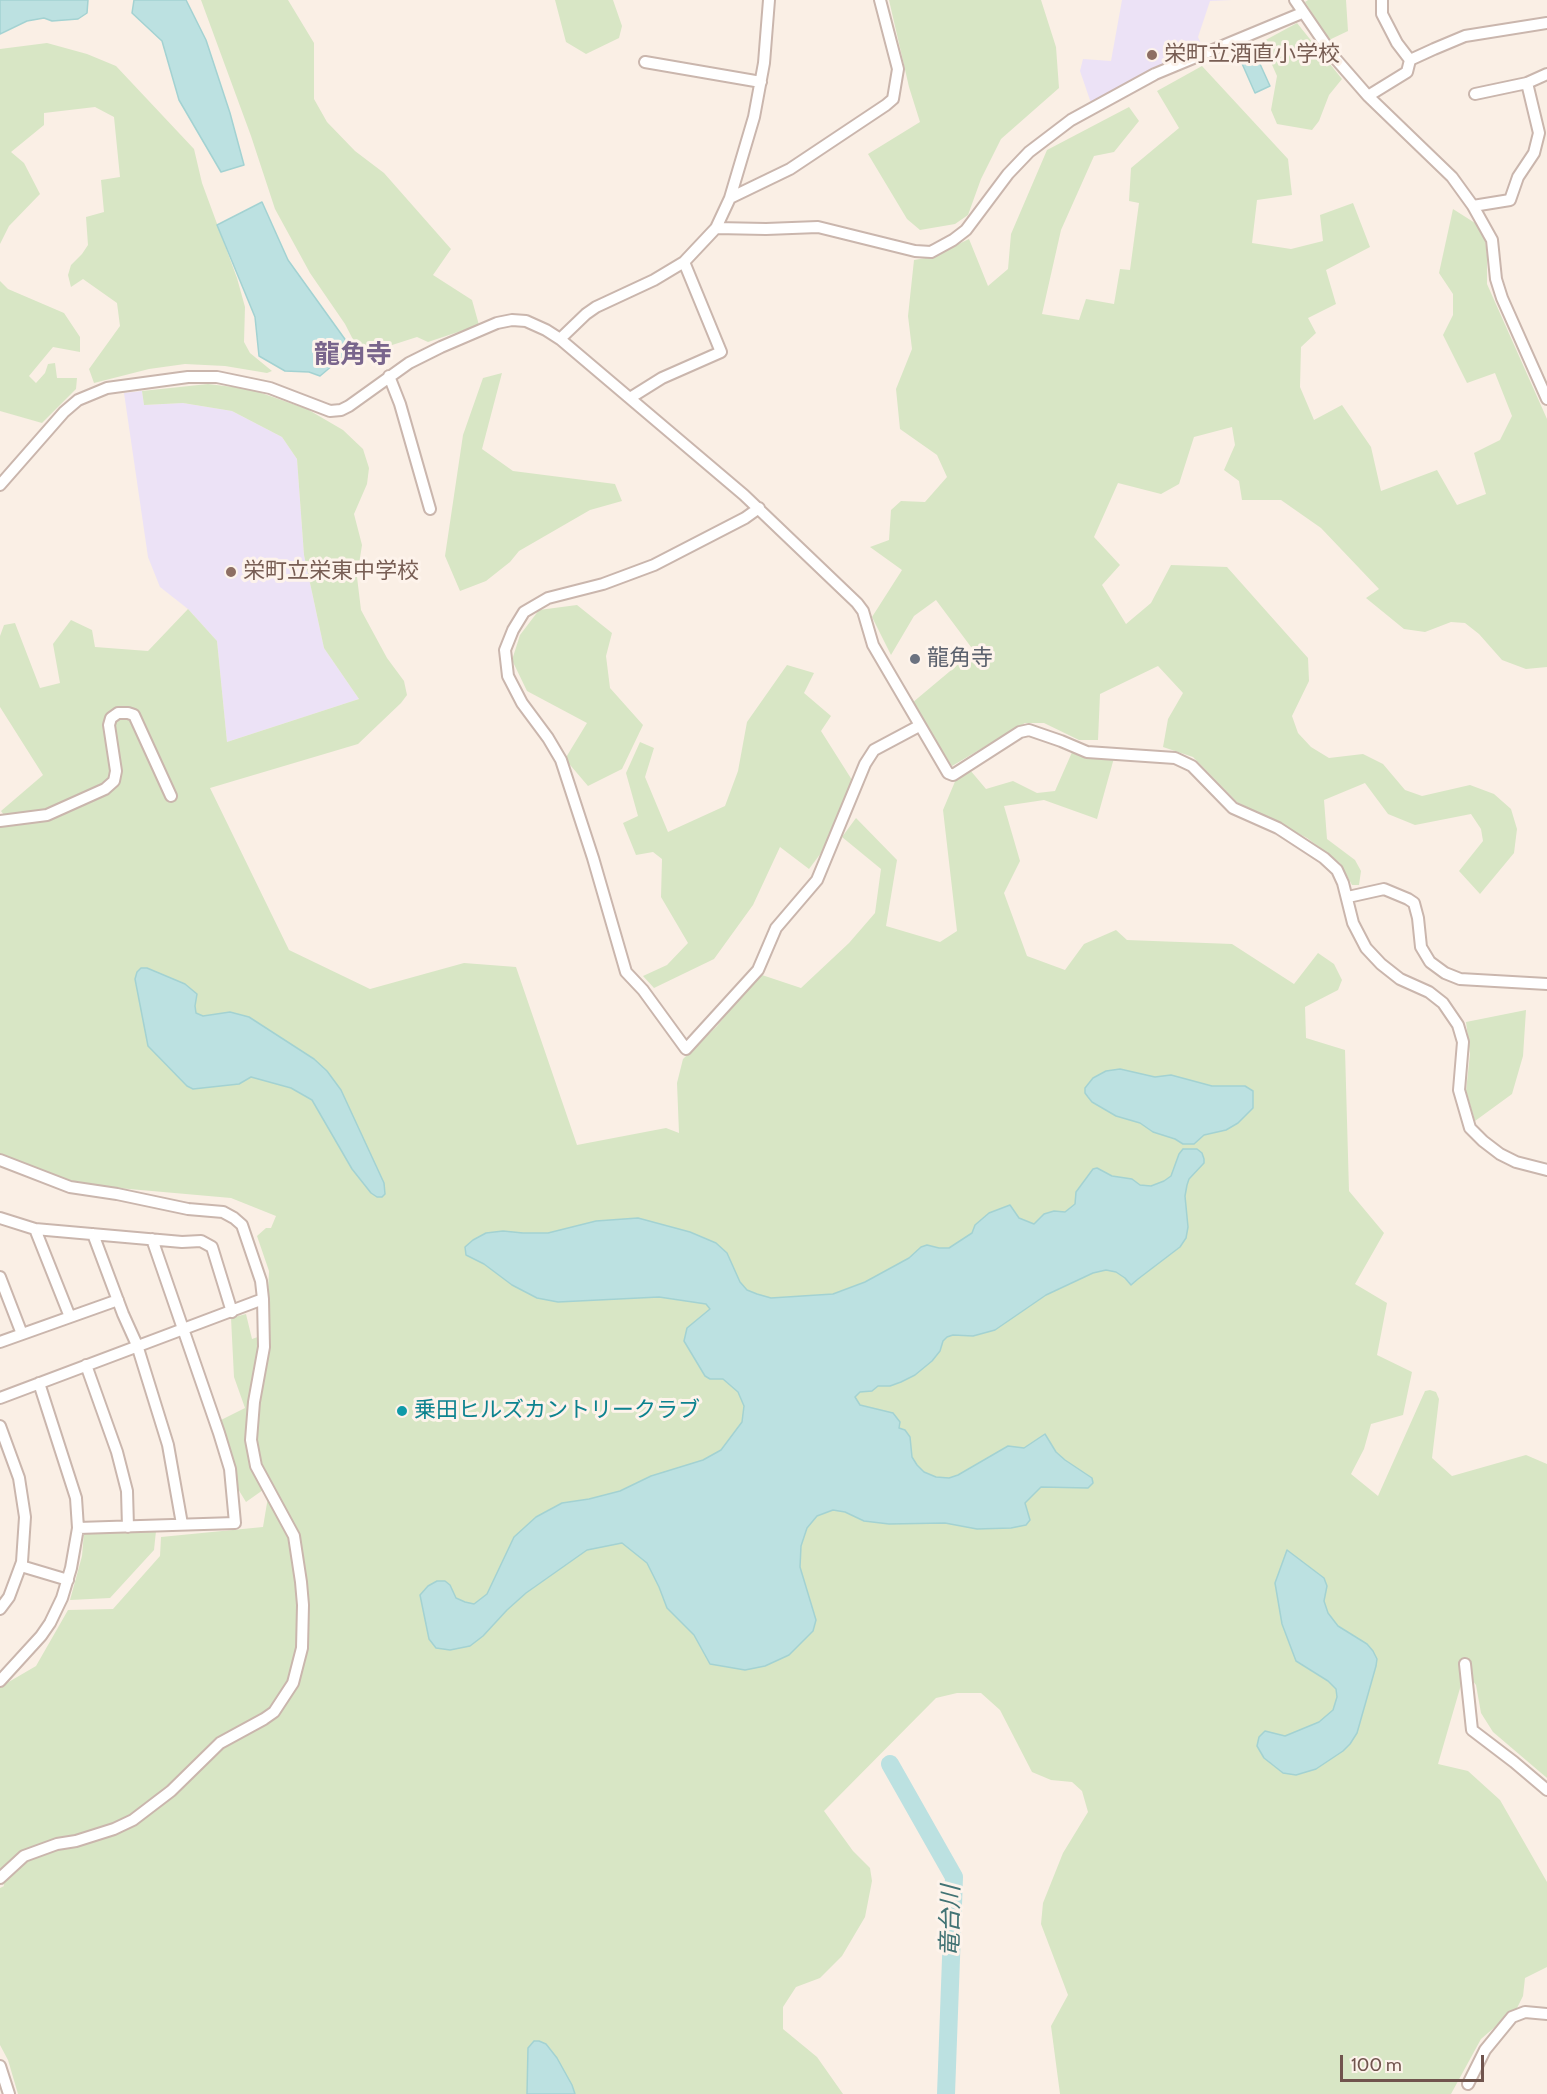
<!DOCTYPE html>
<html>
<head>
<meta charset="utf-8">
<style>
	body { margin:0 }
	#map { position:relative; width:1547px; height:2094px; overflow:hidden; background:#faefe5; font-family:Cabin,sans-serif }
	canvas { display:block }
	.scale { position:absolute; left:1340px; top:2055px; width:144px; height:27px; box-sizing:border-box; border:3px solid #70544d; border-top:0; padding-left:8px; font-size:18px; line-height:21px; white-space:nowrap; color:#70544d; -webkit-text-stroke:4px #fdf3eb; paint-order:stroke }
</style>
</head>
<body>
<div id="map">
<canvas width="1547" height="2094"></canvas>
<div class="scale">100 m</div>
</div>
<script>
const c = document.querySelector('canvas').getContext('2d');
c.lineJoin = 'round';
function paint(path, color) { c.fillStyle = color; c.fill(path, 'evenodd'); }
const shape = rows => new Path2D(rows.map(r => 'M' + r).join(''));
function trace(path, color, width, dash) { c.strokeStyle = color; c.lineWidth = width; c.lineCap = dash ? 'butt' : 'round'; c.setLineDash(dash || []); c.stroke(path); }
function label(font, color, halo, rows, align = 'center') {
  c.font = font + ' Cabin,"Noto Sans JP",sans-serif'; c.lineWidth = 6; c.setLineDash([]); c.textBaseline = 'middle'; c.strokeStyle = halo; c.fillStyle = color; for (const [text, x, y, turn = 0] of rows) {
    c.save(); c.translate(x, y); c.rotate((+turn || 0) * Math.PI / 180); c.textAlign = isNaN(turn) ? turn : align; if (halo) c.strokeText(text, 0, 0); c.fillText(text, 0, 0); c.restore();
  }
}
paint(shape([
	[1122,0,1232,0,1210,1,1198,37,1204,50,1161,66,1091,103,1080,71,1083,59,1111,61],
	[142,391,144,405,183,403,232,411,282,437,297,459,304,555,324,648,359,699,227,742,217,641,188,609,160,587,148,557,124,393]
]), '#ece2f6');
paint(shape([
	[201,0,288,0,314,43,314,99,327,122,355,151,384,173,451,249,433,275,472,300,479,325,428,342,417,337,361,355,345,324,310,273,275,209,251,136],
	[555,0,613,0,622,26,619,38,586,54,566,42],
	[889,0,1041,0,1056,47,1059,88,1001,139,981,179,968,215,955,224,920,230,907,219,868,154,920,122,909,87],
	[1308,0,1346,0,1348,31,1329,40,1305,2],
	[1297,23,1342,79,1329,95,1319,121,1312,130,1277,124,1271,110,1277,76,1262,42],
	[47,43,87,54,116,66,194,149,202,183,237,278,245,307,244,342,250,353,272,371,267,373,225,366,185,364,149,369,94,383,89,369,120,326,117,303,83,279,71,287,68,275,71,265,82,254,88,245,86,217,104,212,101,180,120,177,114,117,95,107,44,113,44,125,11,152,24,163,40,194,9,226,0,244,0,49],
	[1202,66,1288,159,1292,195,1257,200,1252,243,1291,249,1323,241,1320,215,1353,203,1370,247,1326,270,1336,304,1308,318,1316,333,1301,347,1300,387,1314,420,1342,405,1371,447,1381,491,1437,470,1457,505,1486,494,1474,453,1500,440,1512,416,1495,373,1467,383,1443,335,1453,315,1453,294,1439,273,1453,209,1475,223,1485,239,1487,256,1487,284,1547,419,1547,667,1526,669,1502,660,1479,634,1465,623,1451,622,1425,632,1404,629,1366,598,1379,589,1321,528,1281,500,1242,500,1239,481,1224,470,1235,445,1232,427,1194,437,1179,484,1161,494,1118,483,1094,537,1120,565,1102,585,1126,624,1151,603,1171,565,1227,567,1308,658,1309,681,1292,716,1298,733,1311,747,1329,758,1363,754,1383,764,1405,790,1422,796,1470,785,1494,794,1511,809,1517,829,1514,853,1480,894,1459,871,1483,841,1481,829,1471,814,1415,825,1388,814,1365,783,1324,800,1327,839,1355,860,1361,871,1359,885,1352,885,1340,863,1307,838,1237,802,1193,757,1163,747,1168,719,1183,693,1158,666,1100,694,1098,740,1079,740,1044,723,1025,723,952,766,912,703,974,651,936,600,914,616,891,655,872,617,902,570,870,547,889,540,891,510,901,501,925,502,947,477,937,455,900,429,896,389,912,349,908,316,914,260,931,257,969,239,988,286,1008,269,1011,234,1047,150,1129,107,1139,121,1114,152,1094,156,1061,230,1042,314,1079,320,1086,299,1114,304,1120,269,1130,270,1139,203,1129,201,1131,168,1179,128,1157,91],
	[0,281,8,289,64,313,80,337,80,352,53,347,29,376,36,383,45,373,48,364,55,363,57,378,77,378,76,389,42,423,0,411],
	[502,373,482,449,513,471,615,484,622,501,590,510,519,551,510,562,486,581,460,591,445,556,463,435,483,378],
	[208,384,250,389,307,409,343,430,363,449,369,468,367,484,354,514,362,545,357,577,361,610,387,658,404,681,407,695,401,703,358,744,210,788,289,950,370,989,464,963,516,967,577,1145,666,1128,679,1133,677,1083,683,1059,717,1026,759,974,801,988,849,943,875,913,881,869,842,837,856,818,897,860,886,926,940,942,957,931,943,810,959,772,970,770,986,789,1013,781,1037,793,1055,791,1073,750,1114,758,1097,819,1044,800,1004,806,1020,861,1004,893,1027,956,1065,970,1084,944,1116,930,1127,940,1232,944,1294,984,1318,953,1334,964,1342,980,1338,990,1305,1007,1306,1038,1345,1050,1349,1191,1384,1233,1355,1284,1387,1303,1377,1355,1412,1372,1403,1415,1371,1424,1364,1449,1351,1474,1378,1496,1425,1391,1430,1390,1436,1392,1439,1399,1432,1458,1452,1476,1526,1455,1547,1464,1547,1778,1493,1732,1481,1713,1476,1685,1465,1671,1438,1764,1468,1771,1500,1800,1547,1882,1547,1967,1525,1978,1523,1996,1517,2008,1481,2039,1451,2094,1060,2094,1051,2026,1068,1995,1041,1924,1043,1903,1063,1853,1088,1812,1082,1791,1072,1782,1051,1780,1032,1772,1000,1710,981,1693,957,1693,936,1698,824,1811,853,1851,870,1868,872,1881,865,1917,842,1956,820,1978,796,1987,783,2007,783,2029,817,2057,843,2094,18,2094,8,2060,0,2045,0,1888,4,1886,0,1873,0,1687,36,1666,68,1610,113,1609,160,1556,161,1537,263,1527,270,1485,246,1502,235,1484,221,1420,245,1408,234,1377,231,1318,246,1314,252,1339,266,1334,269,1271,257,1236,266,1228,271,1228,276,1216,231,1198,118,1188,68,1180,0,1154,0,815,4,815,1,811,43,775,0,707,0,636,4,625,15,623,40,688,60,683,53,644,71,620,92,630,95,647,148,651,188,609,217,641,227,742,359,699,324,648,304,555,297,459,282,437,232,411,183,403,144,405,142,391],
	[577,605,612,633,606,656,610,688,643,725,622,769,588,786,565,759,587,723,527,691,512,660,520,635,539,610],
	[787,665,814,673,804,693,831,716,821,731,852,780,821,853,809,869,780,847,753,905,714,959,654,988,643,976,667,965,688,943,661,897,662,859,653,852,636,855,623,823,638,816,626,773,640,742,654,748,645,777,668,832,725,806,738,771,747,722],
	[1526,1010,1523,1056,1512,1094,1475,1121,1466,1091,1470,1054,1466,1022],
	[156,1531,154,1550,110,1598,70,1600,82,1556,84,1532]
]), '#d8e6c5');
const water = shape([
	[0,0,88,0,87,13,78,19,52,21,44,18,27,21,0,34,0,0],
	[134,0,186,0,206,40,230,113,244,165,221,172,179,100,162,41,132,13,134,0],
	[1255,53,1270,86,1255,93,1240,59,1255,53],
	[262,202,288,260,352,349,320,376,309,372,285,371,259,356,255,317,217,225,262,202],
	[141,968,147,968,185,984,197,994,195,1006,196,1013,203,1016,230,1012,249,1017,314,1059,327,1071,341,1090,384,1183,385,1194,382,1197,377,1197,371,1193,352,1169,312,1100,291,1088,251,1077,239,1084,193,1089,187,1086,148,1046,135,979,137,972,141,968],
	[1120,1069,1155,1077,1171,1075,1212,1086,1245,1086,1253,1091,1253,1108,1238,1123,1226,1130,1204,1135,1194,1144,1183,1144,1175,1139,1153,1132,1140,1123,1116,1116,1092,1102,1088,1097,1085,1093,1085,1088,1093,1078,1106,1071,1120,1069],
	[1183,1149,1197,1149,1202,1153,1204,1159,1204,1163,1189,1179,1187,1185,1185,1196,1188,1227,1186,1238,1180,1247,1138,1279,1131,1285,1125,1278,1116,1272,1106,1270,1093,1273,1046,1295,995,1330,973,1336,953,1335,947,1337,943,1341,940,1351,932,1361,915,1375,901,1382,890,1386,878,1386,872,1391,860,1392,855,1397,860,1405,893,1413,900,1422,899,1428,905,1430,910,1437,912,1457,917,1465,924,1472,936,1477,949,1478,958,1475,1008,1446,1024,1448,1045,1434,1056,1452,1065,1460,1092,1478,1093,1483,1088,1488,1041,1487,1025,1503,1030,1520,1026,1525,1011,1528,977,1529,945,1523,889,1524,864,1521,845,1512,833,1510,817,1516,807,1528,801,1546,800,1567,816,1620,813,1631,789,1655,765,1666,745,1670,710,1664,694,1635,667,1608,659,1587,647,1563,622,1543,587,1550,526,1593,507,1610,483,1636,470,1646,450,1650,436,1648,429,1639,420,1595,428,1586,437,1581,445,1581,450,1585,456,1598,465,1602,474,1604,487,1594,514,1537,536,1517,562,1503,589,1499,620,1491,651,1476,703,1460,721,1450,742,1422,744,1406,738,1392,723,1379,710,1379,705,1376,684,1341,687,1328,710,1309,706,1304,659,1297,558,1302,537,1298,512,1285,484,1264,466,1255,465,1247,473,1240,486,1233,503,1231,523,1233,548,1233,596,1221,638,1218,690,1232,716,1243,727,1253,740,1282,747,1290,757,1294,771,1298,833,1294,865,1282,909,1258,921,1247,927,1245,939,1248,949,1248,972,1233,975,1225,989,1213,1010,1205,1019,1218,1034,1224,1044,1214,1054,1211,1065,1212,1075,1204,1076,1192,1093,1169,1097,1168,1112,1176,1132,1179,1140,1185,1151,1186,1164,1181,1171,1176,1179,1154,1183,1149],
	[1287,1550,1324,1578,1327,1586,1324,1601,1328,1613,1338,1626,1367,1644,1373,1651,1377,1659,1376,1666,1357,1733,1350,1744,1343,1751,1316,1769,1296,1775,1283,1773,1264,1758,1257,1746,1259,1737,1265,1731,1285,1736,1319,1722,1333,1710,1337,1697,1336,1689,1328,1681,1296,1661,1282,1624,1275,1583,1287,1550],
	[534,2041,539,2041,546,2044,557,2058,572,2085,575,2094,527,2094,528,2048,534,2041]
]);
paint(water, '#bce1e1');
trace(water, '#a3d2d2', 1.5);
trace(shape([
	[890,1764,954,1877,946,2094]
]), '#bce1e1', 18);
const minor = shape([
	[1295,0,1334,57,1368,96,1452,177,1473,206,1492,240,1496,279,1502,298,1547,399],
	[1382,0,1382,14,1397,43,1410,60],
	[645,62,761,82],
	[1475,94,1527,83,1547,74],
	[1368,96,1407,72,1410,60,1434,49,1465,36,1547,23],
	[730,198,790,169,886,105,893,99,898,69,880,0],
	[1473,206,1510,200,1518,177,1534,153,1539,133,1527,83],
	[716,228,766,229,818,227,915,251,931,252,953,240,966,230,1008,174,1029,152,1071,120,1155,74,1302,13],
	[560,339,586,314,596,307,654,280,684,262,716,228,730,198,754,117,764,63,769,0],
	[389,376,400,404,430,509],
	[630,398,662,378,721,352,684,262],
	[0,485,64,412,78,400,107,388,188,377,217,377,270,388,330,411,341,410,349,406,409,363,441,347,497,323,512,320,526,321,546,330,560,339,744,495,857,603,863,611,873,645,948,773,953,775,1020,732,1029,730,1061,741,1087,752,1175,758,1192,766,1233,808,1278,828,1324,858,1337,870,1343,883,1353,923,1366,948,1381,964,1400,979,1429,992,1443,1003,1458,1025,1463,1042,1459,1090,1470,1128,1483,1141,1500,1154,1516,1162,1547,1170],
	[759,508,745,518,654,565,603,584,548,598,524,612,513,630,505,650,508,676,522,703,548,738,561,760,593,858,626,972,643,990,686,1049,758,970,776,928,817,880,865,764,874,750,919,726],
	[0,821,47,815,105,789,114,781,116,771,109,725,111,718,118,713,128,713,134,715,171,796],
	[1348,897,1384,889,1408,899,1414,903,1418,918,1421,947,1430,962,1445,973,1460,979,1547,984],
	[0,1160,70,1187,117,1194,188,1209,223,1212,234,1218,242,1225,261,1281,263,1299,264,1347,254,1402,251,1440,256,1466,294,1536,301,1582,303,1605,302,1648,293,1683,274,1712,264,1719,220,1743,171,1791,133,1820,114,1829,76,1841,57,1844,24,1856,0,1878],
	[0,1218,35,1229,182,1242,201,1241,212,1247,232,1312],
	[35,1229,70,1317],
	[93,1234,123,1314,137,1345,168,1445,182,1524],
	[0,1277,22,1334],
	[0,1342,118,1300],
	[86,1365,117,1452,127,1491,128,1527],
	[0,1398,263,1299],
	[0,1426,19,1478,25,1517,22,1562,9,1597,0,1609],
	[78,1528,235,1523,230,1469,219,1433,152,1239],
	[21,1566,68,1580],
	[1465,1664,1472,1730,1514,1762,1547,1790],
	[0,1681,41,1636,50,1623,62,1598,71,1568,78,1528,76,1498,39,1383],
	[0,2066,9,2094],
	[1468,2084,1485,2050,1512,2017,1525,2012,1547,2014]
]);
trace(minor, '#cab6ad', 14);
trace(minor, '#fff', 10);
for (const [x, y, r, color] of [
	[1152,55,6,"#8d6e63"],
	[231,572,6,"#8d6e63"],
	[915,659,6,"#6b7280"],
	[402,1411,6,"#0f9aa8"]
]) { const dot = new Path2D(); dot.arc(x, y, r, 0, 2 * Math.PI); c.fillStyle = color; c.fill(dot); trace(dot, '#fdf3eb', 2); }
label('22px', '#785e54', '#fdf3eb', [
	["栄町立酒直小学校",1164,55],
	["栄町立栄東中学校",243,572]
], 'left');
label('22px', '#5b616d', '#fdf3eb', [
	["龍角寺",927,659]
], 'left');
label('22px', '#0d838f', '#fdf3eb', [
	["乗田ヒルズカントリークラブ",414,1411]
], 'left');
label('italic 24px', '#427374', '#fdf3eb', [
	["竜台川",951,1921,-89]
]);
label('bold 26px', '#79658c', '#fdf3eb', [
	["龍角寺",353,355]
]);
</script>
</body>
</html>
